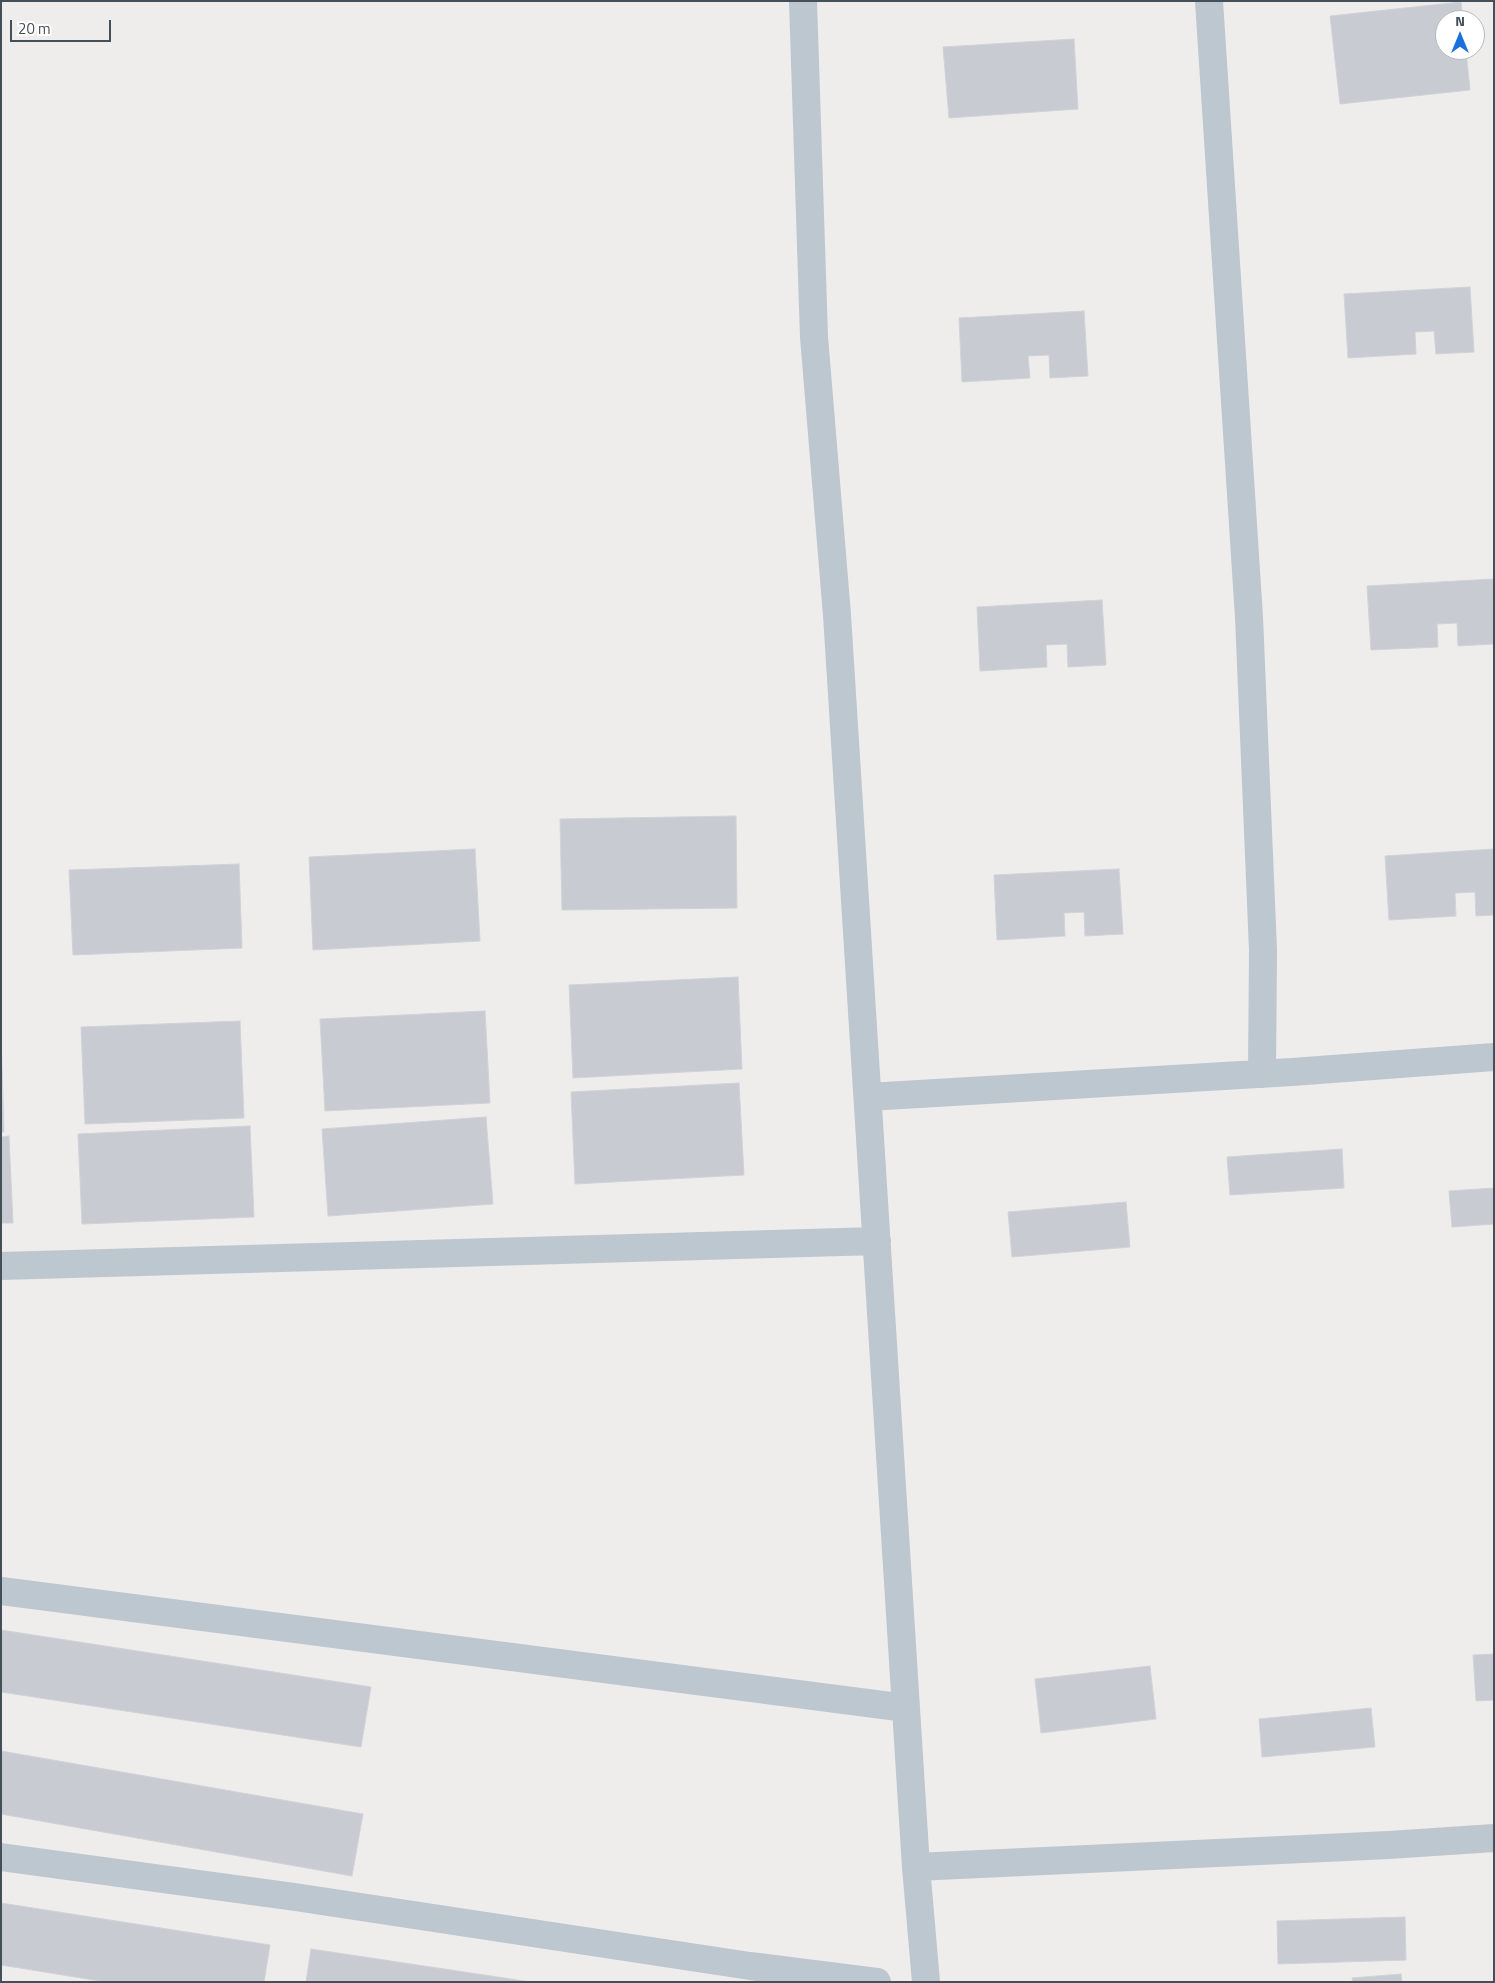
<!DOCTYPE html>
<html>
<head>
<meta charset="utf-8">
<style>
	body { margin:0 }
	#map { position:relative; width:1495px; height:1983px; overflow:hidden; background:#efecec; font-family:"Titillium Web",sans-serif }
	canvas { display:block }
	.frame { position:absolute; inset:0; border:2px solid #445059; pointer-events:none }
	.north { position:absolute; left:1435px; top:10px; width:50px; height:50px; box-sizing:border-box; background:#fff; border:1px solid #b4b9bd; border-radius:50%; rotate:0deg; font-size:14px; font-weight:700; line-height:20px; text-align:center; color:#445059 }
	.north::after { content:''; display:block; margin:auto; width:18px; height:22px; background:#1871dc; clip-path:polygon(50% 0,100% 100%,50% 72%,0 100%) }
	.scale { position:absolute; left:10px; top:20px; width:101px; height:22px; box-sizing:border-box; border:2px solid #445059; border-top:0; padding-left:6px; font-size:15px; line-height:18px; white-space:nowrap; color:#445059; -webkit-text-stroke:4px #fff; paint-order:stroke }
</style>
</head>
<body>
<div id="map">
<canvas width="1495" height="1983"></canvas>
<div class="frame"></div>
<div class="north">N</div>
<div class="scale">20 m</div>
</div>
<script>
const c = document.querySelector('canvas').getContext('2d');
c.lineJoin = 'round';
function paint(path, color) { c.fillStyle = color; c.fill(path, 'evenodd'); }
const shape = rows => new Path2D(rows.map(r => 'M' + r).join(''));
function trace(path, color, width, dash) { c.strokeStyle = color; c.lineWidth = width; c.lineCap = dash ? 'butt' : 'round'; c.setLineDash(dash || []); c.stroke(path); }
const building = shape([
	[1461,2,1463,20,1445,20,1445,50,1466,50,1470,90,1340,104,1330,16,1461,2],
	[1074,39,1078,109,949,118,943,47,1074,39],
	[1470,287,1474,352,1436,354,1434,331,1415,332,1416,354,1348,358,1344,294,1470,287],
	[1084,311,1088,376,1050,378,1049,355,1028,356,1030,378,962,382,959,318,1084,311],
	[1493,579,1494,644,1458,646,1457,623,1437,624,1438,647,1371,650,1367,586,1493,579],
	[1102,600,1106,665,1068,667,1067,644,1046,645,1047,667,980,671,977,607,1102,600],
	[736,816,737,908,562,910,560,819,736,816],
	[475,849,480,941,313,950,309,857,475,849],
	[1494,849,1494,915,1476,916,1475,892,1455,893,1456,916,1389,920,1385,856,1494,849],
	[239,864,242,948,73,955,69,870,239,864],
	[1119,869,1123,934,1085,936,1084,912,1064,913,1065,936,997,940,994,875,1119,869],
	[738,977,742,1069,573,1078,569,985,738,977],
	[485,1011,490,1103,325,1111,320,1019,485,1011],
	[240,1021,244,1118,85,1124,81,1027,240,1021],
	[1,1036,4,1132,1,1132,1,1036],
	[739,1083,744,1175,575,1184,571,1092,739,1083],
	[486,1117,493,1204,328,1216,322,1129,486,1117],
	[250,1126,254,1217,82,1224,78,1134,250,1126],
	[9,1136,13,1223,1,1223,1,1137,9,1136],
	[1342,1149,1344,1188,1230,1195,1227,1157,1342,1149],
	[1494,1188,1494,1224,1452,1227,1449,1191,1494,1188],
	[1126,1202,1130,1247,1012,1257,1008,1212,1126,1202],
	[1,1630,371,1687,361,1747,1,1692,1,1630],
	[1494,1654,1494,1700,1476,1701,1473,1655,1494,1654],
	[1150,1666,1156,1719,1041,1733,1035,1679,1150,1666],
	[1371,1708,1375,1747,1262,1757,1259,1719,1371,1708],
	[1,1751,363,1814,352,1876,1,1814,1,1751],
	[1,1903,270,1945,264,1982,106,1982,1,1965,1,1903],
	[1405,1917,1406,1960,1278,1964,1277,1921,1405,1917],
	[311,1949,531,1982,306,1982,311,1949],
	[1401,1974,1402,1982,1353,1982,1352,1978,1401,1974]
]);
paint(building, '#c8cbd1');
trace(building, '#d0d2d8', 1);
trace(shape([
	[803,1,814,337,837,615,916,1867,926,1982],
	[1209,1,1249,617,1263,950,1262,1074],
	[868,1097,1292,1072,1494,1057],
	[1,1266,877,1241],
	[1,1591,906,1708],
	[1,1857,295,1897,750,1966,877,1982],
	[916,1867,1389,1845,1494,1838]
]), '#bcc7cf', 28);
</script>
</body>
</html>
